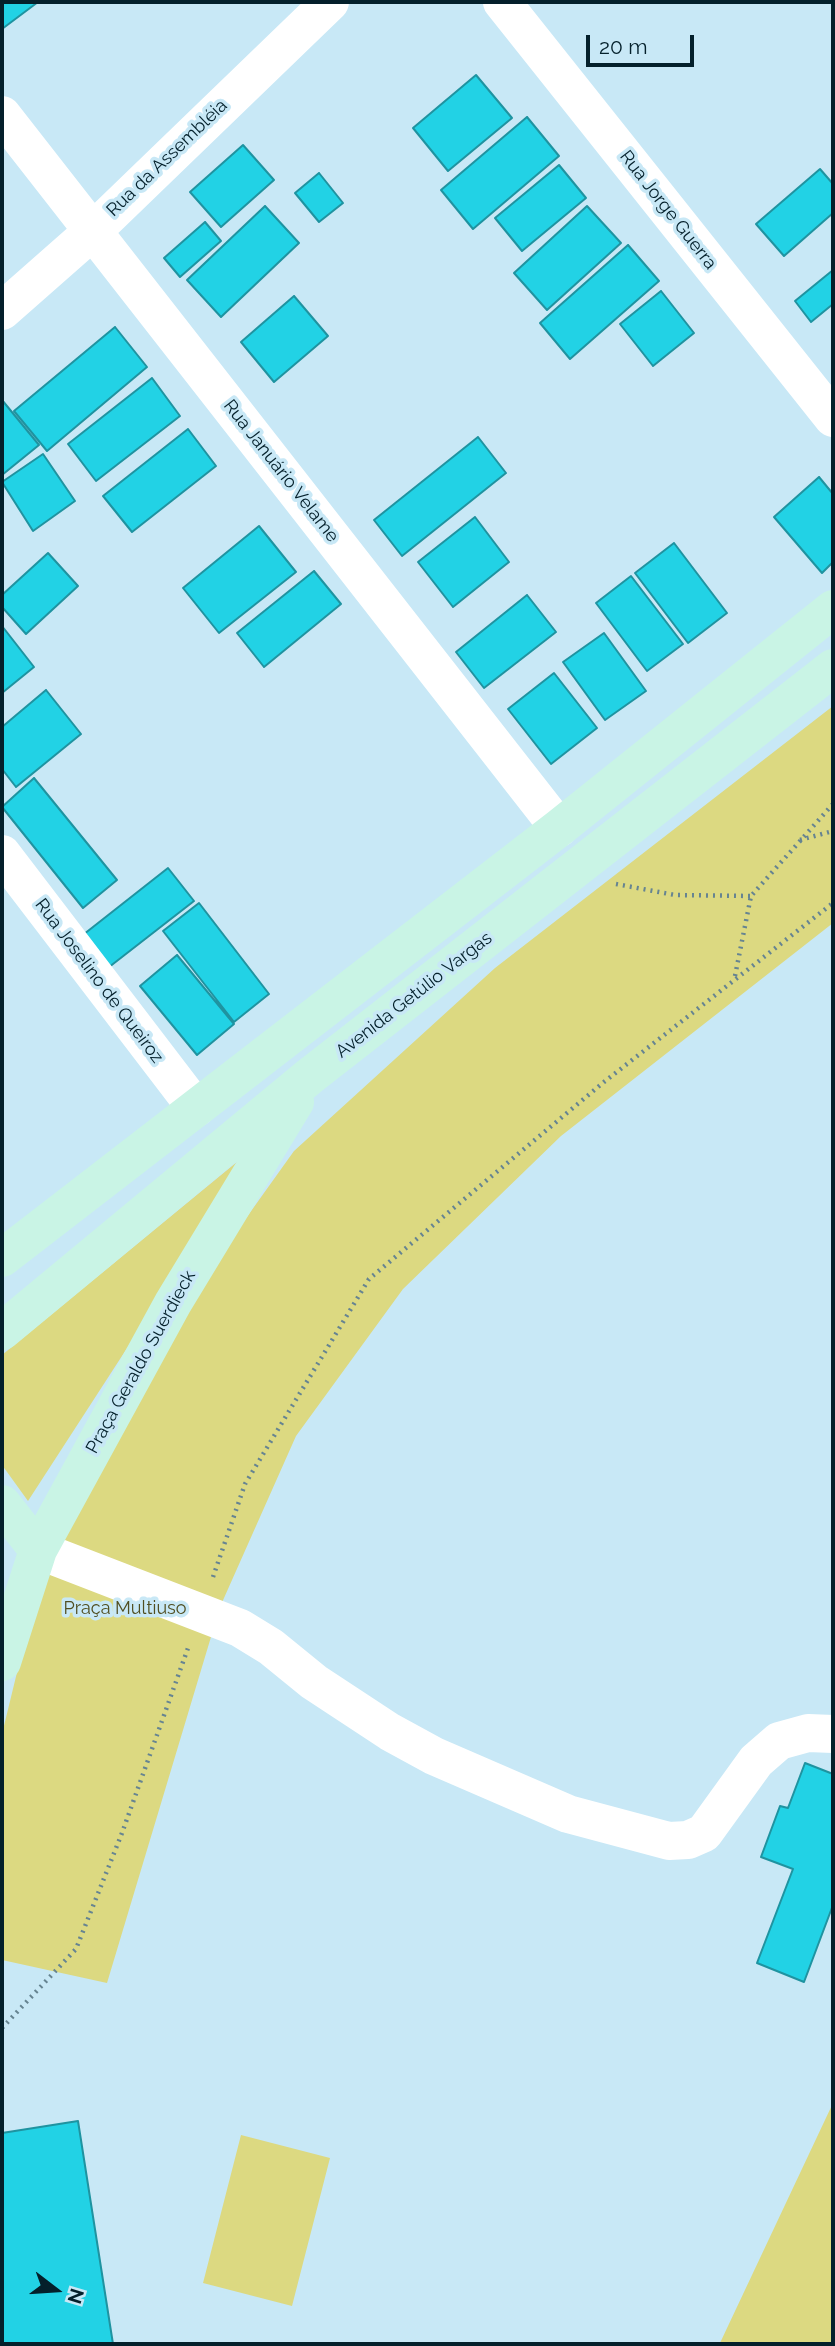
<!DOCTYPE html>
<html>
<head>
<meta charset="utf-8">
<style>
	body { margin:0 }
	#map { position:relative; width:835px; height:2346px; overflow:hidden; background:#c8e8f6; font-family:Raleway,sans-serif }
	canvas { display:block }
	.frame { position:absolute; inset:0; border:4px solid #04202b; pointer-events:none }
	.north { position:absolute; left:21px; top:2255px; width:70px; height:70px; -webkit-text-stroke:5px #c8e8f6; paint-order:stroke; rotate:107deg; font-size:19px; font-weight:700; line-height:28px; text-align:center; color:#04202b }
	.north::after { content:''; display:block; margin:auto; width:24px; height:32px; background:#04202b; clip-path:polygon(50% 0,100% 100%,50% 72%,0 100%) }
	.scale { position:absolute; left:586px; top:35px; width:108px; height:32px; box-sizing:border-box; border:4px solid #04202b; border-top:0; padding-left:9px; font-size:21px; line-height:24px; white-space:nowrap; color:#04202b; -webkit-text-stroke:5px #c8e8f6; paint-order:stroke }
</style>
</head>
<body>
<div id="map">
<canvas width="835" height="2346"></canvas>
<div class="frame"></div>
<div class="north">N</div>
<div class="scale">20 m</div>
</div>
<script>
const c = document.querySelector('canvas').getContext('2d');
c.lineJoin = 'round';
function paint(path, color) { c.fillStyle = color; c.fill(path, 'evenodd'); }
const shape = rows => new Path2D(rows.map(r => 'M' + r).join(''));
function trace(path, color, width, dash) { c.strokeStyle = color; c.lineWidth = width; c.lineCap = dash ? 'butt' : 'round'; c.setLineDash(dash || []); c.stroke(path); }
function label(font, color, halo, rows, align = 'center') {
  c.font = font + ' Raleway,sans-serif'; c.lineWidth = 7; c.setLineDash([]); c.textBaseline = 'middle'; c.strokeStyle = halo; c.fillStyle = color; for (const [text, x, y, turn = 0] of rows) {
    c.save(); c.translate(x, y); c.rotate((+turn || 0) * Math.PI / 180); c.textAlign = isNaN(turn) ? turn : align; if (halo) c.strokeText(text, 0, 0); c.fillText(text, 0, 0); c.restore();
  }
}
paint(shape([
	[833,706,833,923,561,1136,403,1289,296,1436,220,1607,107,1983,2,1960,2,1734,40,1578,166,1330,294,1151,495,968],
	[260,1143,28,1501,2,1465,2,1355],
	[833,2103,833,2344,720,2344,720,2343],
	[241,2135,330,2158,292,2306,203,2283]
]), '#dcd981');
const building = shape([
	[2,2,38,2,2,29,2,2],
	[476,75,512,118,448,171,413,128,476,75],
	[527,117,559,156,473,229,441,190,527,117],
	[243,145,274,180,221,227,190,192,243,145],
	[559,165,586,198,522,251,495,218,559,165],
	[820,169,833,184,833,213,784,256,756,224,820,169],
	[319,173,343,203,319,222,295,193,319,173],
	[265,206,299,243,221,317,187,280,265,206],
	[587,206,621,243,547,310,514,273,587,206],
	[205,222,221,241,180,277,164,258,205,222],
	[628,245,659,281,570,359,540,323,628,245],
	[833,270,833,304,811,322,795,301,833,270],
	[661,291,694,333,653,366,620,324,661,291],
	[294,296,328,336,274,382,241,342,294,296],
	[115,327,147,367,47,451,14,411,115,327],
	[152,378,180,416,96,481,68,444,152,378],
	[2,400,39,445,2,475,2,400],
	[188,429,216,466,132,532,103,496,188,429],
	[478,437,506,473,402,556,374,520,478,437],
	[43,454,75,501,33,531,2,482,43,454],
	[819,477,833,494,833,562,822,573,774,517,819,477],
	[475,517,509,562,453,607,418,562,475,517],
	[259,526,296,572,219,633,183,588,259,526],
	[674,543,727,613,688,643,635,573,674,543],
	[48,553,78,586,26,634,2,607,2,595,48,553],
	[314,571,341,604,264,667,237,633,314,571],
	[631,576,683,644,647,671,596,603,631,576],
	[527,595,556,632,484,688,456,652,527,595],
	[2,626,34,667,2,693,2,626],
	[604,633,646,691,605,720,563,662,604,633],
	[554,673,597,728,551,764,508,709,554,673],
	[46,690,81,734,16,787,2,769,2,727,46,690],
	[34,778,117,880,83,908,2,807,34,778],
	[168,868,194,901,104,971,79,938,168,868],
	[199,903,269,994,234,1022,163,931,199,903],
	[177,955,234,1024,197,1055,140,986,177,955],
	[805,1763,833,1774,833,1905,804,1982,757,1963,793,1869,761,1857,780,1806,788,1808,805,1763],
	[78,2121,113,2344,2,2344,2,2133,78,2121]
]);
paint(building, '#22d2e5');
trace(building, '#1f93a0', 2);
trace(shape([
	[800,840,833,831],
	[616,884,675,895,751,896],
	[735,976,751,896,833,804],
	[213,1577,245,1484,369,1279,604,1082,833,903],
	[2,2028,76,1949,122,1833,188,1648]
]), '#668491', 4.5, [2, 5]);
trace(shape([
	[502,2,833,418],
	[2,115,559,828],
	[2,311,94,230,330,2],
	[2,854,196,1108],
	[38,1550,240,1628,271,1647,314,1682,390,1732,434,1756,568,1814,669,1841,688,1840,704,1833,756,1761,779,1741,808,1733,833,1734]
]), '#fff', 38);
trace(shape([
	[2,1258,559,828,833,609],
	[2,1331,310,1076,833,668],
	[2,1504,38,1550],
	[2,1662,38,1550,173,1303,295,1102]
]), '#c9f4e5', 38);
label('18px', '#04202b', '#c8e8f6', [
	["Rua da Assembléia",167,158,-44],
	["Rua Jorge Guerra",668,210,52],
	["Rua Januário Velame",281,471,52],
	["Rua Joselino de Queiroz",99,981,53],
	["Avenida Getúlio Vargas",414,995,-38],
	["Praça Geraldo Suerdieck",141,1362,-61]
]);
label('18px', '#504e21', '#c8e8f6', [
	["Praça Multiuso",125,1609]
]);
</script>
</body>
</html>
